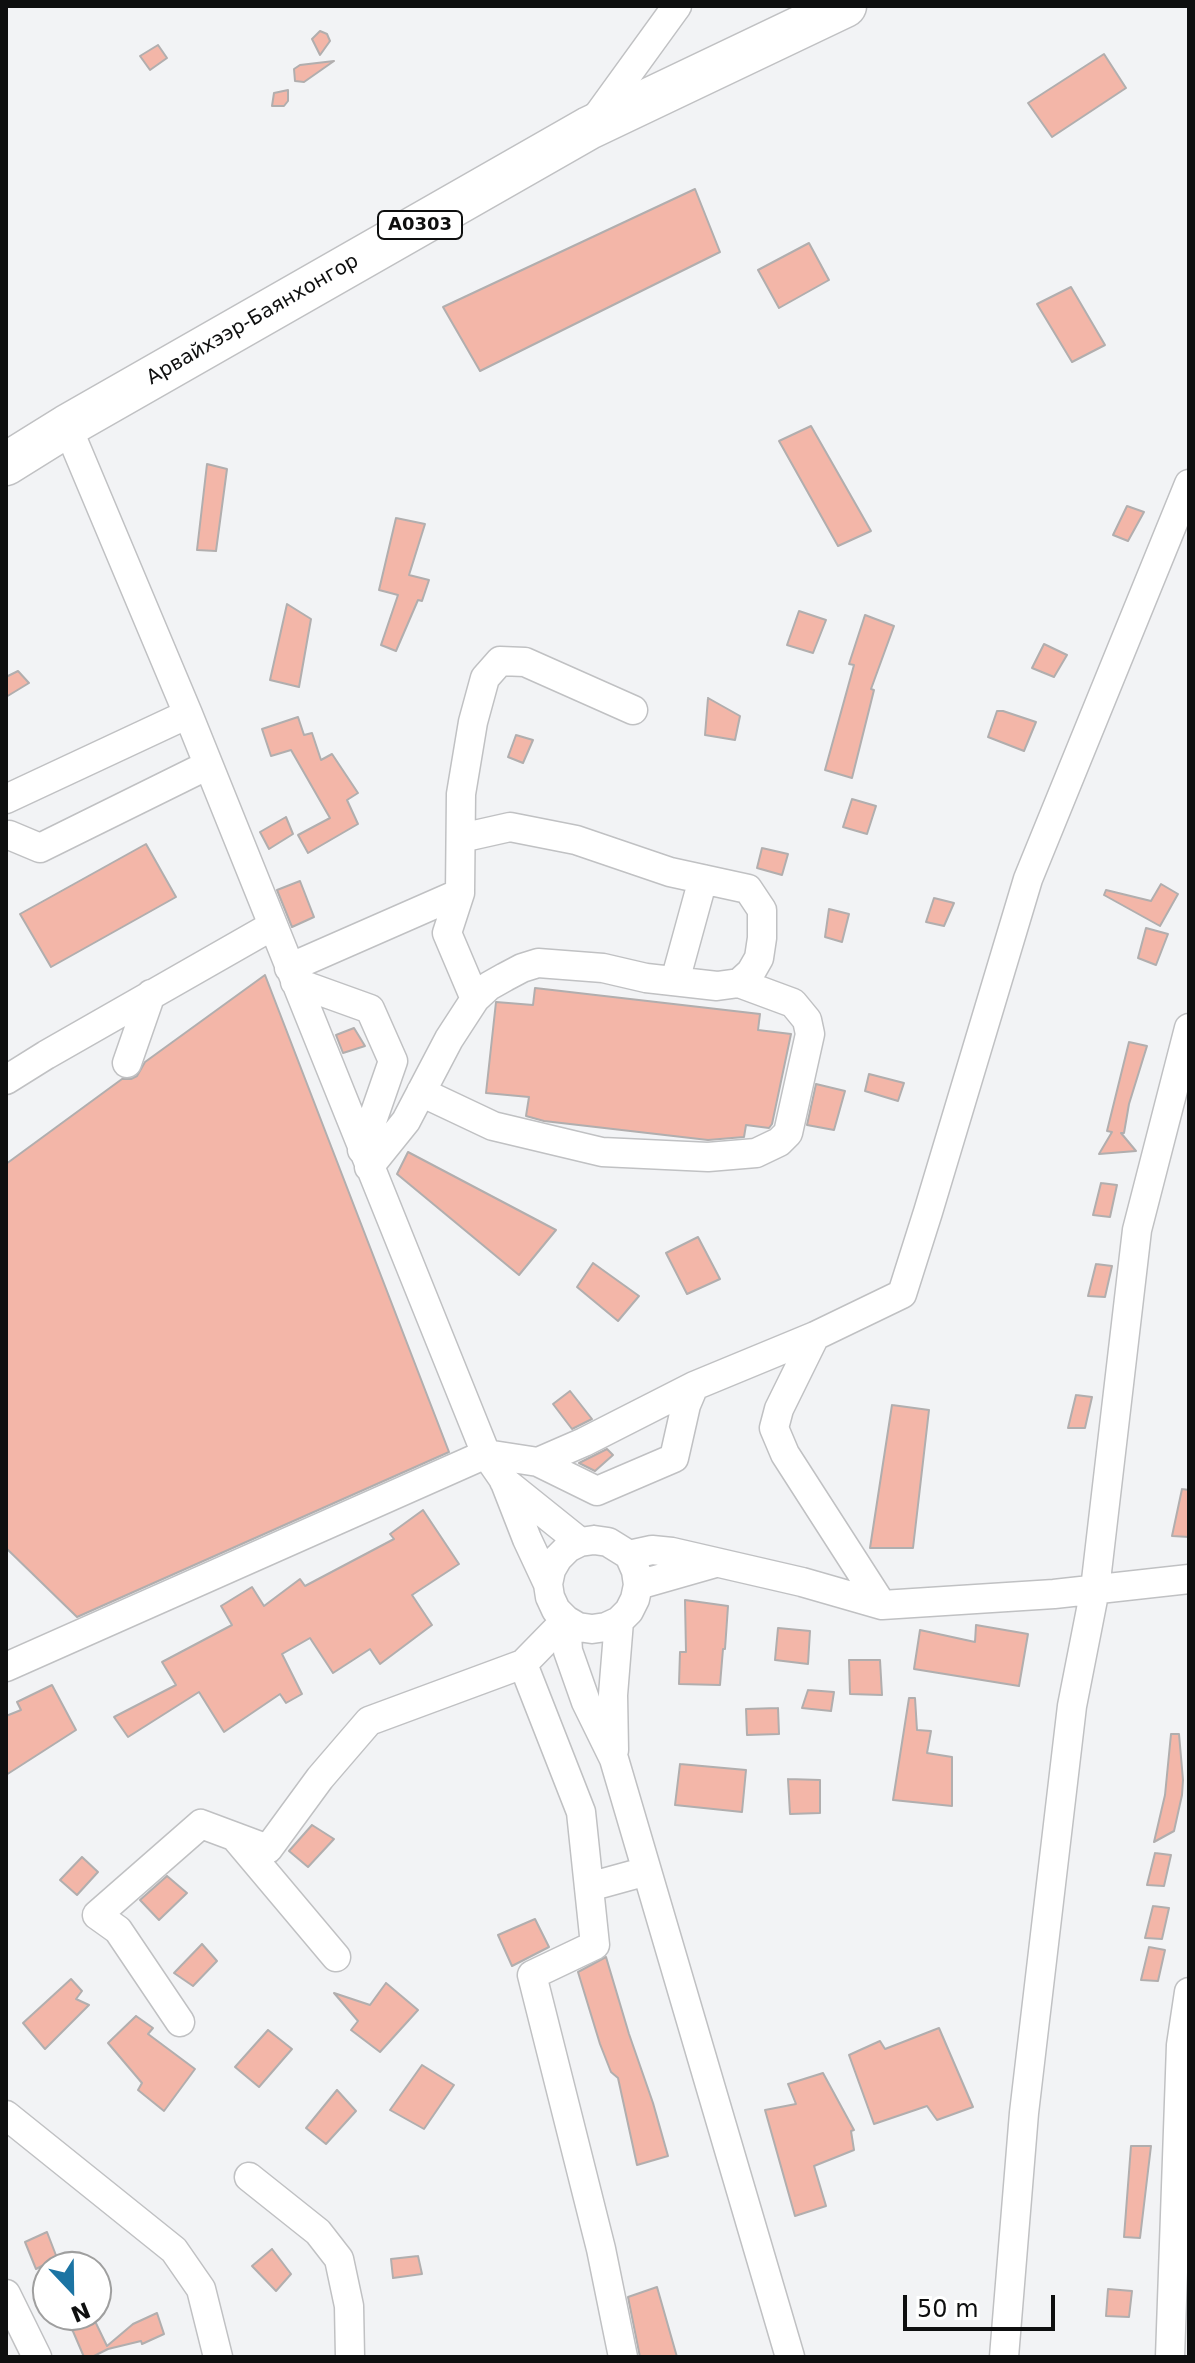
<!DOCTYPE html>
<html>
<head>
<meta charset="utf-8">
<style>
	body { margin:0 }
	#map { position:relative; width:1195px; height:2363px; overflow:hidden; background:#f2f3f5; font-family:"DejaVu Sans",sans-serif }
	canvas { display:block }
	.frame { position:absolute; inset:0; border:8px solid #0e0f0f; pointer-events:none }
	.north { position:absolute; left:32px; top:2251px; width:80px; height:80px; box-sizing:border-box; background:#fff; border:2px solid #9f9f9f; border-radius:50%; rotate:158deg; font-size:22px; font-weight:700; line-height:32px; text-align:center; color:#0e0f0f }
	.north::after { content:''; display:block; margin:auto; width:28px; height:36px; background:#1c74a3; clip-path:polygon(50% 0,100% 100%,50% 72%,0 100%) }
	.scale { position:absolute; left:903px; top:2295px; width:152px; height:36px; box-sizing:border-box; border:4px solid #0e0f0f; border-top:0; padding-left:10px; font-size:24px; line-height:28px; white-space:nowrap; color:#0e0f0f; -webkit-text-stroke:6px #fff; paint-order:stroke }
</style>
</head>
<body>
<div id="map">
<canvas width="1195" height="2363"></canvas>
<div class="frame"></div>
<div class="north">N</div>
<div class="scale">50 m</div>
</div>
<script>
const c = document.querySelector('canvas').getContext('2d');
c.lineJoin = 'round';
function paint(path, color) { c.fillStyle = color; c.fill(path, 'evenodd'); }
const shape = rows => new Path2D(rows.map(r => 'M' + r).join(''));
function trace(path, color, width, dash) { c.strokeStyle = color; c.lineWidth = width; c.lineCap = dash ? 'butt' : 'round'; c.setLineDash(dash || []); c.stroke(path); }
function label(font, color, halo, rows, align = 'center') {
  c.font = font + ' "DejaVu Sans",sans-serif'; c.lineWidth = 7; c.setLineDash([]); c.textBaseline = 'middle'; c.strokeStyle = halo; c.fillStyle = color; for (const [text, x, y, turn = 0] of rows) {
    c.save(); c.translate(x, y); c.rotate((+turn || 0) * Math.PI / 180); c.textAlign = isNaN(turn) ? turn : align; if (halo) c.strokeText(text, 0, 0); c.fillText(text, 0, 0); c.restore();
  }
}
const building = shape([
	[320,31,327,34,330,41,320,55,312,39,320,31],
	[158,45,167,58,150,70,140,56,158,45],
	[1104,54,1126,88,1052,137,1028,103,1104,54],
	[334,61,304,82,295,81,294,69,300,65,334,61],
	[288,90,288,101,284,106,272,106,274,93,288,90],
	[695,189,720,252,480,371,443,307,695,189],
	[809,243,829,280,779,308,758,270,809,243],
	[1071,287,1105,345,1072,362,1037,304,1071,287],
	[811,426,871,531,838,546,779,441,811,426],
	[207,464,227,469,216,551,197,550,207,464],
	[1127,506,1144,512,1128,541,1113,535,1127,506],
	[396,518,425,524,409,575,429,580,422,601,418,600,396,651,381,645,398,595,379,590,396,518],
	[287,604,311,619,299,687,270,680,287,604],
	[799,611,826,620,813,653,787,645,799,611],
	[865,615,894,626,871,689,874,690,852,778,825,770,854,665,849,664,865,615],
	[1044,644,1067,655,1054,677,1032,668,1044,644],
	[18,671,29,683,6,697,6,677,18,671],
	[708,698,740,716,735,740,705,735,708,698],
	[997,711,1003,711,1036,722,1024,751,988,737,997,711],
	[298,717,304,735,312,733,321,760,332,754,358,793,347,800,358,824,308,853,298,835,330,818,291,750,271,756,262,729,298,717],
	[516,735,533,740,523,763,508,757,516,735],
	[852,799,876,806,867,834,843,827,852,799],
	[286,817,293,834,269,849,260,832,286,817],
	[146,844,176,897,51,967,20,914,146,844],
	[762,848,788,854,782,875,757,868,762,848],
	[300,881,314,917,292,927,277,890,300,881],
	[1161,884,1178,894,1160,926,1104,895,1106,890,1151,901,1161,884],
	[934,898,954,903,944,926,926,922,934,898],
	[829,909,849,914,842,942,825,937,829,909],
	[1146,928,1168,934,1156,965,1138,958,1146,928],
	[265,975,449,1452,77,1617,6,1548,6,1164,122,1079,131,1079,137,1076,145,1062,265,975],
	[535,988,760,1014,758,1030,791,1034,772,1124,769,1128,746,1125,744,1137,708,1140,544,1121,526,1116,529,1097,486,1093,496,1002,533,1005,535,988],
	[354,1028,365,1046,343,1053,336,1035,354,1028],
	[1129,1042,1147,1046,1129,1104,1124,1133,1121,1133,1136,1151,1099,1154,1112,1132,1107,1131,1129,1042],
	[869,1074,904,1083,898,1101,865,1091,869,1074],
	[816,1084,845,1091,834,1130,807,1125,816,1084],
	[408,1152,556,1230,519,1275,397,1174,408,1152],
	[1101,1183,1117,1185,1110,1217,1093,1215,1101,1183],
	[698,1237,720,1279,687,1294,666,1253,698,1237],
	[593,1263,639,1296,618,1321,577,1287,593,1263],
	[1096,1264,1112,1266,1105,1297,1088,1296,1096,1264],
	[570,1391,592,1419,572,1429,553,1404,570,1391],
	[1076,1395,1092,1397,1085,1428,1068,1428,1076,1395],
	[892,1405,929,1410,913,1548,870,1548,892,1405],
	[607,1449,613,1455,595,1471,579,1463,607,1449],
	[1182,1489,1189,1490,1189,1537,1172,1536,1182,1489],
	[423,1510,459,1564,412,1595,432,1625,380,1664,370,1649,333,1673,310,1638,282,1654,302,1694,286,1703,280,1694,224,1732,199,1692,128,1737,114,1717,176,1685,162,1662,232,1625,221,1606,252,1587,264,1606,300,1579,305,1586,394,1539,390,1534,423,1510],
	[685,1600,728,1606,725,1649,723,1649,720,1685,679,1684,680,1652,686,1652,685,1600],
	[976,1625,1028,1634,1019,1686,914,1669,920,1630,975,1642,976,1625],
	[778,1628,810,1631,808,1664,775,1660,778,1628],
	[849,1660,880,1660,882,1695,850,1694,849,1660],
	[52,1685,76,1730,6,1775,6,1716,21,1710,17,1702,52,1685],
	[808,1690,834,1692,831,1711,802,1708,808,1690],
	[909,1698,915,1698,917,1730,931,1731,927,1753,952,1757,952,1806,893,1800,909,1698],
	[778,1708,779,1734,747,1735,746,1709,778,1708],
	[1171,1734,1179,1734,1183,1780,1182,1795,1174,1831,1154,1842,1165,1795,1171,1734],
	[680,1764,746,1770,742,1812,675,1805,680,1764],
	[788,1779,820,1780,820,1813,790,1814,788,1779],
	[312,1825,334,1839,308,1867,289,1851,312,1825],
	[1155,1853,1171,1855,1164,1886,1147,1885,1155,1853],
	[82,1857,98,1872,77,1895,60,1880,82,1857],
	[167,1876,187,1893,159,1920,140,1900,167,1876],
	[1153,1906,1169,1908,1162,1939,1145,1938,1153,1906],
	[535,1919,549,1947,512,1966,498,1935,535,1919],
	[202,1944,217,1961,193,1986,174,1973,202,1944],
	[1149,1947,1165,1950,1158,1981,1141,1980,1149,1947],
	[606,1957,629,2034,653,2103,668,2156,637,2165,618,2078,611,2072,600,2044,578,1972,606,1957],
	[71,1979,82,1991,76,1999,89,2005,45,2049,23,2023,71,1979],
	[386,1983,418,2010,380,2052,351,2030,358,2021,334,1993,370,2005,386,1983],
	[136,2016,153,2028,148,2034,195,2069,164,2111,138,2090,142,2083,108,2043,136,2016],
	[939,2028,973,2107,937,2120,927,2106,874,2124,849,2055,880,2041,885,2049,939,2028],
	[268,2030,292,2049,259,2087,235,2067,268,2030],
	[422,2065,454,2085,424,2129,390,2110,422,2065],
	[823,2073,854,2130,851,2131,854,2150,814,2166,826,2206,795,2216,765,2110,796,2104,788,2084,823,2073],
	[337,2090,356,2111,326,2144,306,2128,337,2090],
	[1131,2146,1151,2146,1140,2238,1124,2237,1131,2146],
	[47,2232,57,2258,36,2269,25,2242,47,2232],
	[272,2249,291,2274,276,2291,252,2266,272,2249],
	[418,2256,422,2274,393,2278,391,2259,418,2256],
	[657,2287,677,2357,640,2357,628,2297,657,2287],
	[1108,2289,1132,2291,1129,2317,1106,2316,1108,2289],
	[157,2313,164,2334,142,2344,141,2341,108,2349,92,2357,84,2357,69,2322,85,2315,92,2315,107,2346,133,2324,157,2313]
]);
paint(building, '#f3b6a8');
trace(building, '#b1aeae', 2);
const minor = shape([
	[593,122,677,6],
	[67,426,188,714,486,1454,504,1480,527,1539,548,1584],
	[6,799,188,714],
	[6,836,9,835,40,848,208,765],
	[289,968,460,893],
	[675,981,703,879],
	[295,982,370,1009,393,1061,362,1150],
	[475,999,447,933,460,893,461,794,473,722,485,678,500,661,525,662,633,710],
	[127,1063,151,994],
	[6,1080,46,1055,272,926],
	[421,1092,493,1126,602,1152,708,1157,756,1153,779,1142,788,1133,810,1034,807,1020,793,1003,739,983],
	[369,1167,406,1121,449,1039,475,999,489,986,505,977,522,968,538,963,603,968,646,978,717,986,739,983,751,972,759,958,762,938,762,910,748,889,670,872,576,840,510,827,461,838],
	[815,1336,779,1409,774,1428,785,1454,882,1605],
	[538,1462,597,1491,674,1458,686,1405,694,1386],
	[504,1481,580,1542],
	[594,1540,608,1542,629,1555,636,1571,638,1585,635,1599,629,1611,619,1621,606,1627,592,1629,578,1627,566,1620,556,1610,550,1597,548,1584,551,1570,558,1558,568,1548,580,1542,594,1540],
	[629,1555,652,1550,672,1552,802,1582,882,1605,1054,1594,1189,1579],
	[638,1585,715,1563],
	[566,1620,568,1651,586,1702,614,1759,790,2357],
	[523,1664,581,1812,595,1945,532,1975,601,2249,623,2357],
	[6,1667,486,1454,538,1462,584,1442,694,1386,815,1336,902,1294,928,1212,1028,879,1189,484],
	[614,1750,613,1695,619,1621],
	[235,1837,336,1957],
	[589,1887,647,1871],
	[180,2022,118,1930,97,1915,201,1824,268,1849,320,1778,369,1721,523,1664,566,1620],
	[6,2115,174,2250,201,2289,218,2357],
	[249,2177,318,2232,339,2259,349,2306,350,2357],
	[6,2294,37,2357],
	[1004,2357,1024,2113,1072,1706,1095,1589,1137,1230,1189,1028],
	[1170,2357,1181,2045,1189,1992]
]);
const highway = shape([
	[6,464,67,426,589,128,845,6]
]);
trace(minor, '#c0c1c3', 31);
trace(highway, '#c0c1c3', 45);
trace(minor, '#fff', 28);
trace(highway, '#fff', 42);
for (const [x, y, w] of [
	[420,225,84]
]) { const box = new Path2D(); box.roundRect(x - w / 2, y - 14, w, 28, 6); c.fillStyle = '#fff'; c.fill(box); trace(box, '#0e0f0f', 2); }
label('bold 18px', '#0e0f0f', null, [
	["A0303",420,225]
]);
label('20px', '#0e0f0f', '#fff', [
	["Арвайхээр-Баянхонгор",253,320,-30]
]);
</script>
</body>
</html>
